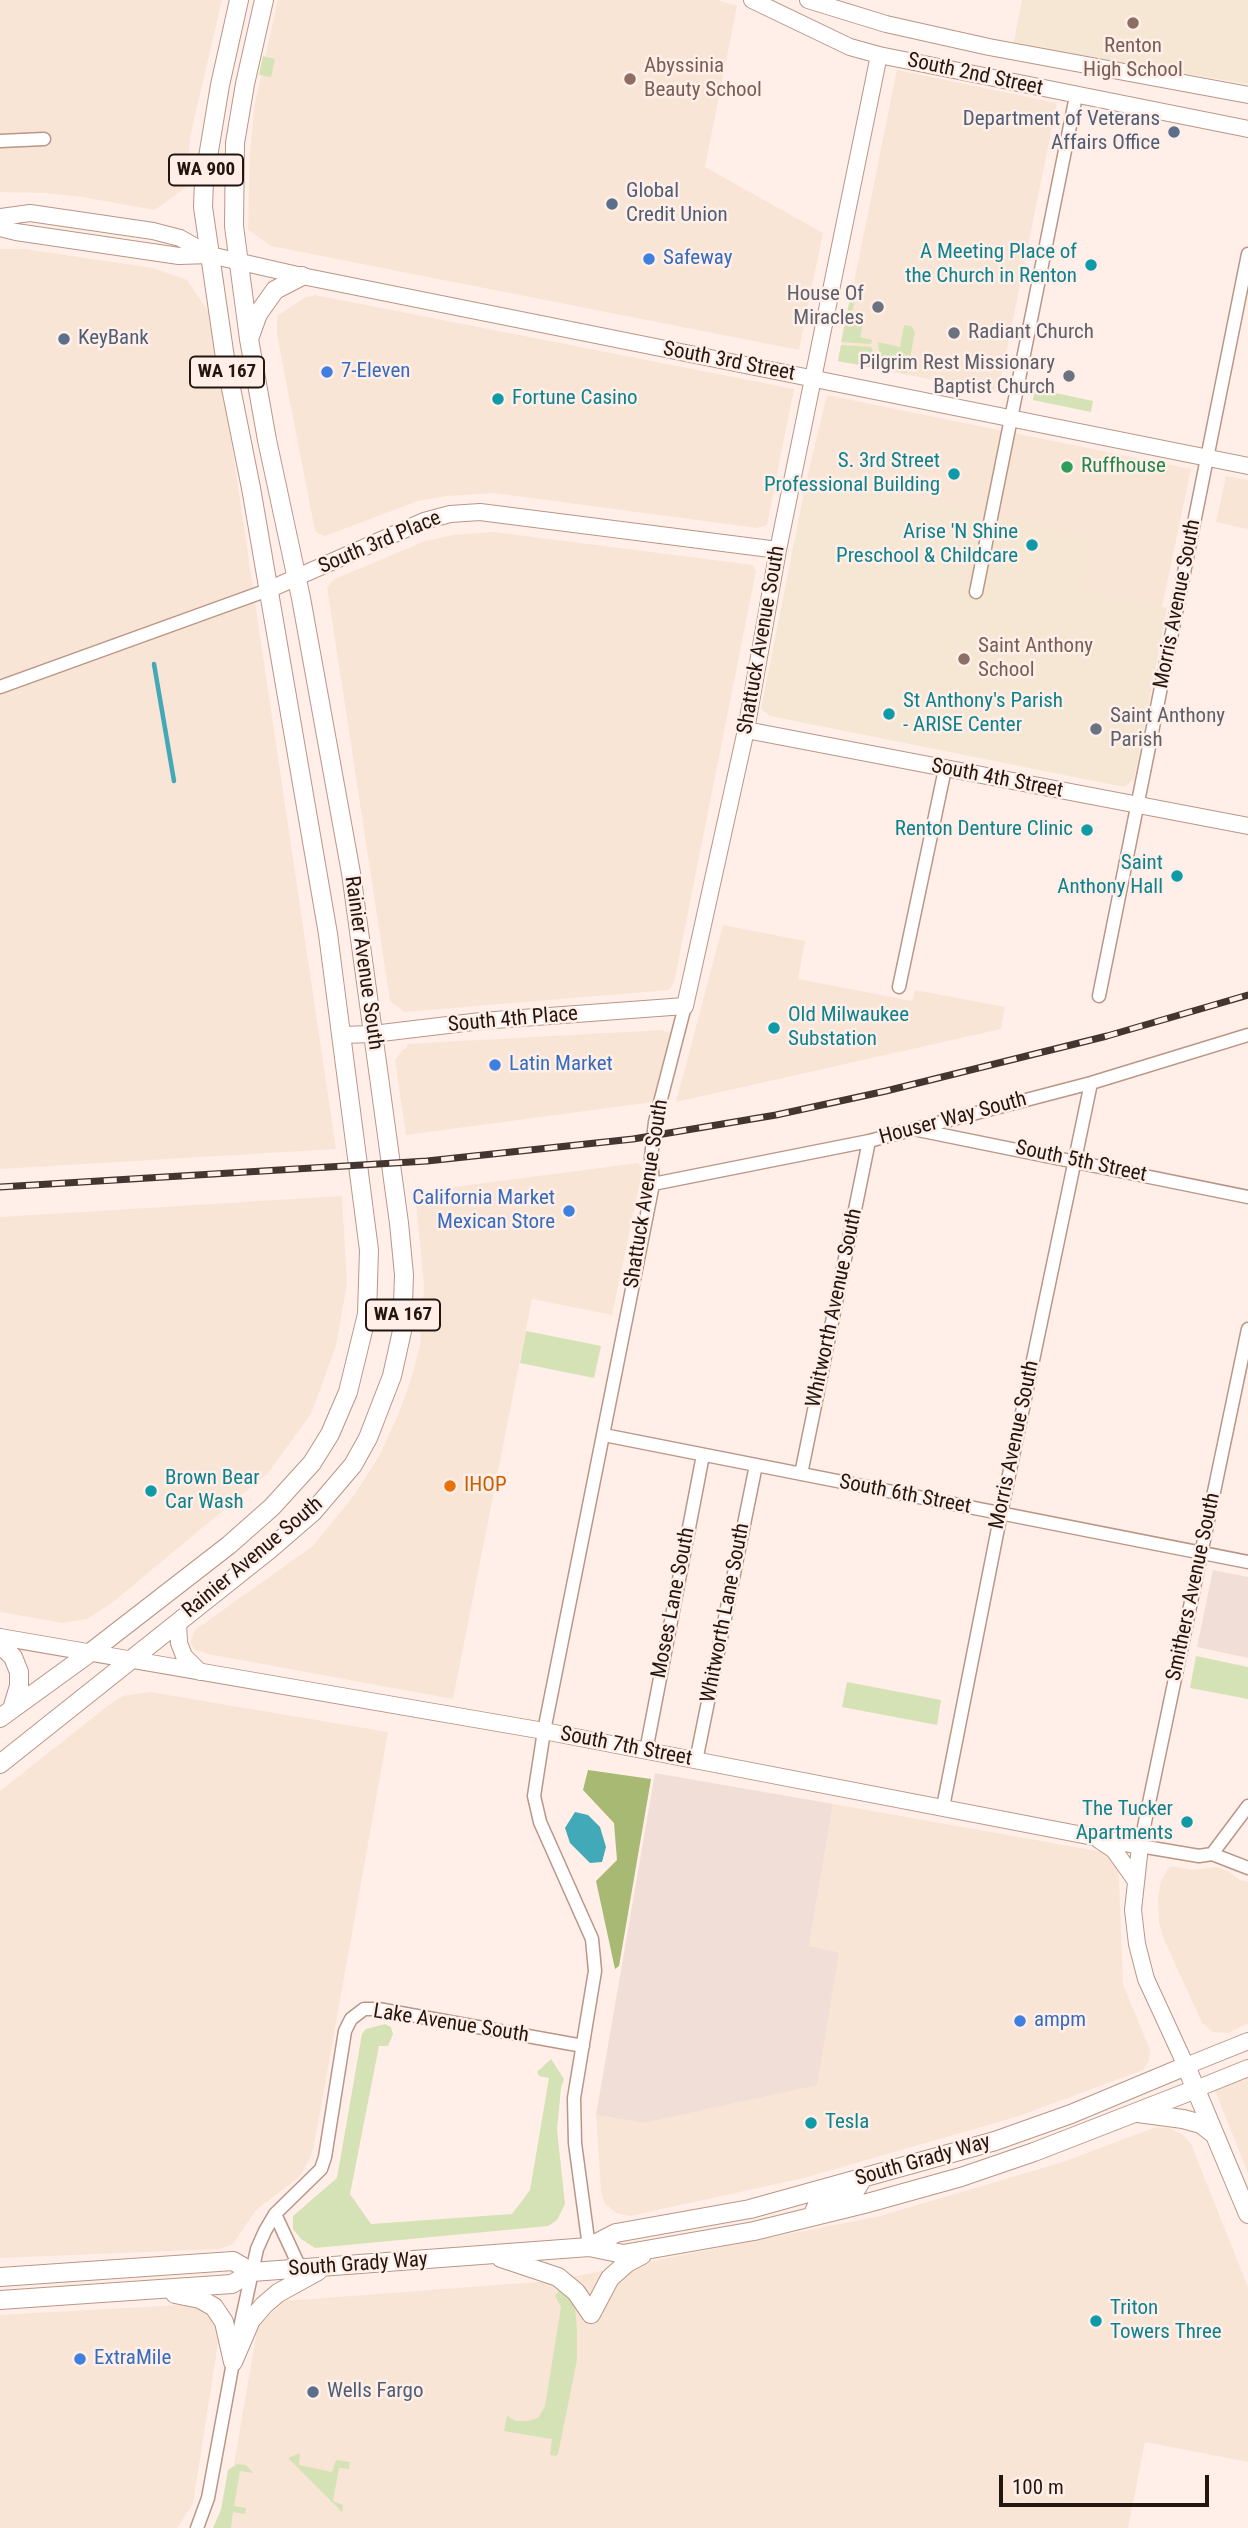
<!DOCTYPE html>
<html>
<head>
<meta charset="utf-8">
<style>
	body { margin:0 }
	#map { position:relative; width:1248px; height:2528px; overflow:hidden; background:#ffefe8; font-family:"Roboto Condensed",sans-serif }
	canvas { display:block }
	.scale { position:absolute; left:999px; top:2475px; width:210px; height:32px; box-sizing:border-box; border:4px solid #231610; border-top:0; padding-left:9px; font-size:21px; line-height:24px; white-space:nowrap; color:#231610; -webkit-text-stroke:5px #ffefe8; paint-order:stroke }
</style>
</head>
<body>
<div id="map">
<canvas width="1248" height="2528"></canvas>
<div class="scale">100 m</div>
</div>
<script>
const c = document.querySelector('canvas').getContext('2d');
c.lineJoin = 'round';
function paint(path, color) { c.fillStyle = color; c.fill(path, 'evenodd'); }
const shape = rows => new Path2D(rows.map(r => 'M' + r).join(''));
function trace(path, color, width, dash) { c.strokeStyle = color; c.lineWidth = width; c.lineCap = dash ? 'butt' : 'round'; c.setLineDash(dash || []); c.stroke(path); }
function label(font, color, halo, rows, align = 'center') {
  c.font = font + ' "Roboto Condensed",sans-serif'; c.lineWidth = 5; c.setLineDash([]); c.textBaseline = 'middle'; c.strokeStyle = halo; c.fillStyle = color; for (const [text, x, y, turn = 0] of rows) {
    c.save(); c.translate(x, y); c.rotate((+turn || 0) * Math.PI / 180); c.textAlign = isNaN(turn) ? turn : align; if (halo) c.strokeText(text, 0, 0); c.fillText(text, 0, 0); c.restore();
  }
}
paint(shape([
	[0,0,222,0,191,133,185,188,155,210,82,197,45,193,0,192],
	[278,0,718,0,737,6,705,167,823,233,799,350,271,246,248,230,250,150,255,103],
	[897,70,1057,103,998,393,838,361],
	[0,249,25,249,153,268,187,280,213,318,336,1149,0,1169],
	[315,295,794,389,767,525,757,528,494,493,446,496,418,501,325,536,319,534,315,531,277,335,277,316,304,298],
	[827,395,1191,469,1162,607,1081,591,1092,536,807,477],
	[1226,476,1248,480,1248,529,1216,522],
	[494,532,753,565,756,571,674,983,669,990,404,1012,390,1001,327,587,335,579,425,541,453,535],
	[723,925,805,941,798,979,912,1001,915,990,1005,1007,1001,1029,676,1102],
	[661,1030,670,1033,653,1102,406,1135,395,1061,402,1050,407,1048,407,1044],
	[638,1163,643,1168,612,1315,532,1299,453,1699,208,1654,194,1649,190,1642,195,1630,313,1546,355,1494,379,1456,399,1413,413,1373,420,1344,424,1286,415,1192],
	[342,1196,347,1283,336,1346,311,1414,268,1473,113,1602,87,1619,63,1623,0,1612,0,1217],
	[150,1692,388,1732,314,2146,309,2161,299,2177,256,2210,233,2244,220,2249,0,2258,0,1791,114,1701,123,1696],
	[833,1804,1103,1852,1113,1857,1117,1865,1119,1878,1123,1984,1150,2050,1149,2061,1143,2070,1016,2117,804,2178,630,2216,618,2214,605,2204,601,2192,596,2115,643,2123,839,1952,809,1946],
	[1172,1866,1192,1870,1217,1867,1229,1872,1240,1880,1248,1882,1248,2023,1229,2033,1213,2032,1202,2023,1163,1937,1159,1923,1158,1897,1161,1881,1168,1868],
	[1248,2062,1248,2173,1211,2081],
	[1156,2127,1169,2128,1183,2135,1191,2144,1248,2287,1248,2462,1145,2442,1128,2528,223,2528,257,2330,260,2324,284,2301,551,2281,880,2216,1063,2162],
	[197,2304,210,2313,220,2330,193,2504,177,2528,0,2528,0,2315]
]), '#f9e5d5');
paint(shape([
	[1213,1570,1248,1577,1248,1658,1197,1647],
	[655,1773,833,1804,809,1946,839,1952,817,2085,643,2123,596,2115]
]), '#f1dfd7');
paint(shape([
	[1022,0,1248,0,1248,84,1013,46],
	[807,477,1092,536,1081,591,1167,608,1134,780,1124,787,770,716,761,709]
]), '#f5e7d4');
paint(shape([
	[263,56,275,59,271,77,259,75],
	[850,298,855,299,852,313,865,315,860,337,872,340,871,344,841,342],
	[904,325,911,326,915,332,907,373,874,368,879,352,878,342,900,347],
	[841,345,871,347,873,351,870,367,838,361],
	[1036,383,1046,385,1046,391,1093,401,1091,412,1033,400],
	[526,1331,601,1346,594,1378,520,1363],
	[1196,1656,1248,1667,1248,1699,1190,1688],
	[847,1682,941,1700,937,1725,842,1707],
	[385,2024,391,2027,393,2034,388,2046,379,2046,350,2194,371,2224,512,2214,530,2190,549,2078,539,2076,537,2072,551,2059,564,2079,561,2088,557,2130,565,2204,557,2220,548,2226,315,2248,301,2239,293,2229,293,2216,337,2178,362,2034,366,2029],
	[563,2286,574,2299,577,2329,577,2360,558,2454,556,2456,550,2455,552,2439,504,2431,507,2416,516,2421,528,2421,538,2418,545,2406,561,2307,555,2296],
	[300,2453,299,2465,332,2472,336,2460,350,2462,349,2469,339,2468,333,2501,343,2505,342,2512,288,2458],
	[237,2464,246,2465,253,2473,240,2471,234,2506,246,2508,245,2514,233,2512,231,2528,213,2528,221,2510,228,2470]
]), '#d5e2b5');
paint(shape([
	[588,1770,651,1779,619,1966,615,1969,596,1881,617,1860,614,1823,583,1790]
]), '#a7b972');
paint(shape([
	[575,1812,588,1815,600,1827,606,1847,602,1862,590,1863,570,1843,565,1828]
]), '#42a9b9');
trace(shape([
	[154,664,174,781]
]), '#42a9b9', 4.5);
const street = shape([
	[0,141,44,139],
	[976,592,1076,96],
	[0,687,268,590],
	[899,987,945,769],
	[1099,996,1248,254],
	[918,1130,1248,1197],
	[653,1184,869,1141,1091,1083,1248,1035],
	[1248,1329,1140,1846,1199,1856,1212,1854,1248,1868],
	[604,1435,1248,1562],
	[801,1474,869,1141],
	[646,1751,703,1455],
	[696,1761,756,1465],
	[943,1807,1001,1513,1091,1083],
	[1212,1854,1248,1806],
	[275,2214,301,2270],
	[589,2247,575,2143,574,2098,595,1971,592,1939,540,1822,534,1796,544,1731,653,1184,651,1158,655,1122,685,1006],
	[239,2332,257,2249,265,2231,275,2214,321,2169,325,2157,345,2031,351,2019,364,2009,378,2009,583,2046],
	[197,2528,208,2498,234,2357]
]);
const secondary = shape([
	[752,0,850,47,879,55,1248,129],
	[808,0,886,24,989,47,1248,95],
	[0,217,30,213,153,231,180,238,210,255],
	[0,228,16,232,179,256,210,255,302,276,1248,466],
	[268,590,424,521,450,514,480,512,778,550],
	[746,730,1248,826],
	[341,1035,373,1034,481,1021,685,1006,746,730,778,550,879,55],
	[178,1622,179,1643,184,1656,200,1672],
	[0,1637,544,1731,1140,1846,1133,1910,1137,1944,1146,1979,1186,2066,1248,2041],
	[1099,1840,1114,1850,1136,1881],
	[1196,2089,1248,2068]
]);
const primary = shape([
	[250,336,258,314,275,290,302,276],
	[0,1644,13,1657,19,1672,19,1686,12,1709],
	[0,1718,91,1652,229,1545,272,1507,312,1463,330,1434,348,1392,367,1314,369,1250,328,934,251,488,225,358,203,207,204,181,220,85,239,0],
	[0,1764,269,1550,313,1512,353,1465,368,1438,392,1376,402,1331,404,1275,399,1223,351,873,301,598,267,440,249,339,234,226,235,143,245,84,264,0],
	[1138,2113,1183,2119,1201,2124,1214,2134],
	[814,2212,817,2205,855,2191,861,2181],
	[589,2247,616,2233,750,2209,995,2141,1071,2114,1186,2066,1248,2214],
	[501,2258,558,2277,576,2292,591,2314],
	[0,2277,233,2261,252,2272],
	[175,2294,200,2299,214,2307,224,2322,233,2362],
	[0,2300,232,2284,252,2272,589,2247,623,2254,754,2231,864,2204,961,2177,1034,2152,1196,2089],
	[591,2314,610,2278,627,2263,642,2255],
	[233,2362,251,2320,264,2305,278,2293,318,2271]
]);
trace(street, '#ba9686', 15);
trace(secondary, '#ba9686', 18);
trace(primary, '#ba9686', 20);
trace(street, '#fff', 12);
trace(secondary, '#fff', 16);
trace(primary, '#fff', 18);
const rail = shape([
	[0,1187,427,1161,633,1139,776,1115,886,1091,1107,1036,1248,995]
]);
trace(rail, '#43352f', 7);
trace(rail, '#ffefe8', 4.5, [13]);
for (const [x, y, r, color] of [
	[1133,23,7,"#8d6e63"],
	[630,79,7,"#8d6e63"],
	[1174,132,7,"#5c6f8a"],
	[612,204,7,"#5c6f8a"],
	[649,259,7,"#3f7fe0"],
	[1091,265,7,"#0f9aa8"],
	[878,307,7,"#6b7280"],
	[954,333,7,"#6b7280"],
	[64,339,7,"#5c6f8a"],
	[327,372,7,"#3f7fe0"],
	[1069,376,7,"#6b7280"],
	[498,399,7,"#0f9aa8"],
	[1067,467,7,"#2e9e5b"],
	[954,474,7,"#0f9aa8"],
	[1032,545,7,"#0f9aa8"],
	[964,659,7,"#8d6e63"],
	[889,714,7,"#0f9aa8"],
	[1096,729,7,"#6b7280"],
	[1087,830,7,"#0f9aa8"],
	[1177,876,7,"#0f9aa8"],
	[774,1028,7,"#0f9aa8"],
	[495,1065,7,"#3f7fe0"],
	[569,1211,7,"#3f7fe0"],
	[450,1486,7,"#e8710a"],
	[151,1491,7,"#0f9aa8"],
	[1187,1822,7,"#0f9aa8"],
	[1020,2021,7,"#3f7fe0"],
	[811,2123,7,"#0f9aa8"],
	[1096,2321,7,"#0f9aa8"],
	[80,2359,7,"#3f7fe0"],
	[313,2392,7,"#5c6f8a"]
]) { const dot = new Path2D(); dot.arc(x, y, r, 0, 2 * Math.PI); c.fillStyle = color; c.fill(dot); trace(dot, '#ffefe8', 2.5); }
for (const [x, y, w] of [
	[206,170,74],
	[227,372,74],
	[403,1315,74]
]) { const box = new Path2D(); box.roundRect(x - w / 2, y - 15.5, w, 31, 5); c.fillStyle = '#ffefe8'; c.fill(box); trace(box, '#231610', 2); }
label('bold 19px', '#231610', null, [
	["WA 900",206,170],
	["WA 167",227,372],
	["WA 167",403,1315]
]);
label('21px', '#785e54', '#ffefe8', [
	["Renton",1133,47,"center"],
	["High School",1133,71,"center"],
	["Abyssinia",644,67],
	["Beauty School",644,91],
	["Saint Anthony",978,647],
	["School",978,671]
], 'left');
label('21px', '#231610', '#ffefe8', [
	["South 2nd Street",975,75,12],
	["South 3rd Street",729,362,11],
	["South 3rd Place",380,543,-23],
	["Morris Avenue South",1178,604,-79],
	["Shattuck Avenue South",762,640,-80],
	["South 4th Street",997,779,11],
	["Rainier Avenue South",363,963,82],
	["South 4th Place",513,1020,-5],
	["Houser Way South",953,1119,-15],
	["South 5th Street",1081,1162,12],
	["Shattuck Avenue South",647,1194,-81],
	["Whitworth Avenue South",835,1308,-78],
	["Morris Avenue South",1015,1445,-78],
	["South 6th Street",905,1495,11],
	["Rainier Avenue South",253,1558,-40],
	["Smithers Avenue South",1194,1587,-78],
	["Moses Lane South",674,1603,-79],
	["Whitworth Lane South",726,1613,-79],
	["South 7th Street",626,1747,11],
	["Lake Avenue South",451,2024,9],
	["South Grady Way",923,2161,-16],
	["South Grady Way",358,2265,-4]
]);
label('21px', '#4e5e75', '#ffefe8', [
	["Department of Veterans",1160,120,"right"],
	["Affairs Office",1160,144,"right"],
	["Global",626,192],
	["Credit Union",626,216],
	["KeyBank",78,339],
	["Wells Fargo",327,2392]
], 'left');
label('21px', '#0d838f', '#ffefe8', [
	["A Meeting Place of",1077,253],
	["the Church in Renton",1077,277],
	["Fortune Casino",512,399,"left"],
	["S. 3rd Street",940,462],
	["Professional Building",940,486],
	["Arise 'N Shine",1018,533],
	["Preschool & Childcare",1018,557],
	["St Anthony's Parish",903,702,"left"],
	["- ARISE Center",903,726,"left"],
	["Renton Denture Clinic",1073,830],
	["Saint",1163,864],
	["Anthony Hall",1163,888],
	["Old Milwaukee",788,1016,"left"],
	["Substation",788,1040,"left"],
	["Brown Bear",165,1479,"left"],
	["Car Wash",165,1503,"left"],
	["The Tucker",1173,1810],
	["Apartments",1173,1834],
	["Tesla",825,2123,"left"],
	["Triton",1110,2309,"left"],
	["Towers Three",1110,2333,"left"]
], 'right');
label('21px', '#366cbe', '#ffefe8', [
	["Safeway",663,259],
	["7-Eleven",341,372],
	["Latin Market",509,1065],
	["California Market",555,1199,"right"],
	["Mexican Store",555,1223,"right"],
	["ampm",1034,2021],
	["ExtraMile",94,2359]
], 'left');
label('21px', '#5b616d', '#ffefe8', [
	["House Of",864,295],
	["Miracles",864,319],
	["Radiant Church",968,333,"left"],
	["Pilgrim Rest Missionary",1055,364],
	["Baptist Church",1055,388],
	["Saint Anthony",1110,717,"left"],
	["Parish",1110,741,"left"]
], 'right');
label('21px', '#27864d', '#ffefe8', [
	["Ruffhouse",1081,467]
], 'left');
label('21px', '#c56008', '#ffefe8', [
	["IHOP",464,1486]
], 'left');
</script>
</body>
</html>
